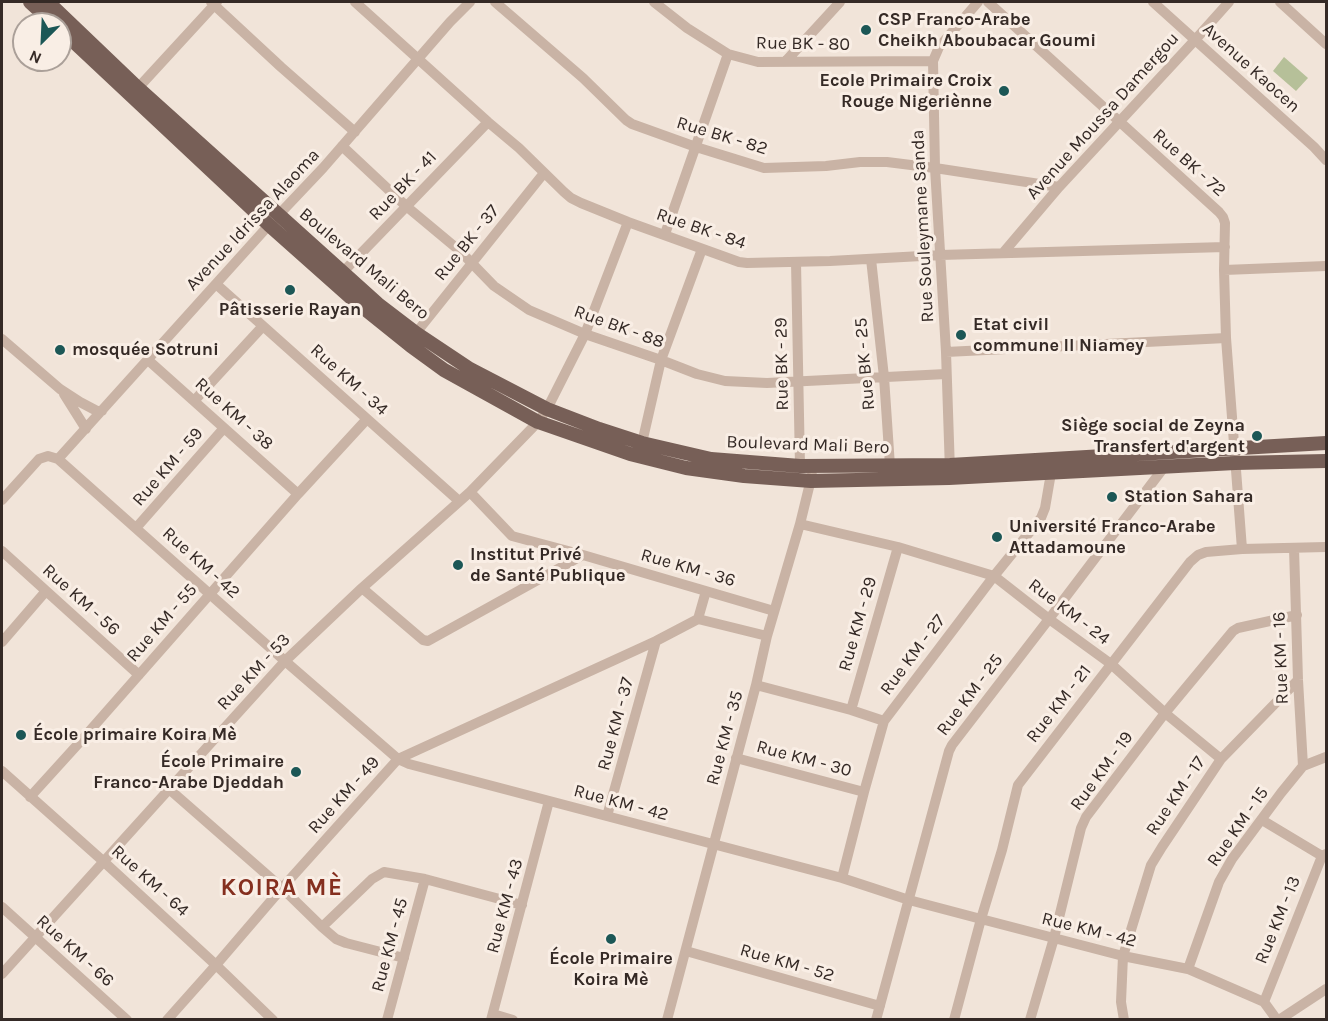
<!DOCTYPE html>
<html>
<head>
<meta charset="utf-8">
<style>
	body { margin:0 }
	#map { position:relative; width:1328px; height:1021px; overflow:hidden; background:#f1e4d9; font-family:Karla,sans-serif }
	canvas { display:block }
	.frame { position:absolute; inset:0; border:3px solid #352a26; pointer-events:none }
	.north { position:absolute; left:12px; top:12px; width:60px; height:60px; box-sizing:border-box; background:#f9eee5; border:2px solid #aba099; border-radius:50%; rotate:204deg; font-size:16px; font-weight:700; line-height:24px; text-align:center; color:#352a26 }
	.north::after { content:''; display:block; margin:auto; width:21px; height:27px; background:#1c5756; clip-path:polygon(50% 0,100% 100%,50% 72%,0 100%) }
</style>
</head>
<body>
<div id="map">
<canvas width="1328" height="1021"></canvas>
<div class="frame"></div>
<div class="north">N</div>
</div>
<script>
const c = document.querySelector('canvas').getContext('2d');
c.lineJoin = 'round';
function paint(path, color) { c.fillStyle = color; c.fill(path, 'evenodd'); }
const shape = rows => new Path2D(rows.map(r => 'M' + r).join(''));
function trace(path, color, width, dash) { c.strokeStyle = color; c.lineWidth = width; c.lineCap = dash ? 'butt' : 'round'; c.setLineDash(dash || []); c.stroke(path); }
function label(font, color, halo, rows, align = 'center') {
  c.font = font + ' Karla,sans-serif'; c.lineWidth = 6; c.setLineDash([]); c.textBaseline = 'middle'; c.strokeStyle = halo; c.fillStyle = color; for (const [text, x, y, turn = 0] of rows) {
    c.save(); c.translate(x, y); c.rotate((+turn || 0) * Math.PI / 180); c.textAlign = isNaN(turn) ? turn : align; if (halo) c.strokeText(text, 0, 0); c.fillText(text, 0, 0); c.restore();
  }
}
paint(shape([
	[1284,57,1308,78,1296,91,1273,71]
]), '#b6c099');
trace(shape([
	[211,2,281,67,355,132],
	[355,2,488,122,519,148,564,192,571,198,581,203,628,222,739,262,747,263,830,261,940,255,1225,247],
	[495,2,583,78,626,120,632,124,696,147,764,168,826,166,860,162,887,162,935,168,1059,187],
	[654,2,687,28,728,54,758,62,933,61],
	[988,2,1219,212,1223,217,1225,223,1224,270,1226,338,1242,549],
	[1153,2,1314,147,1326,160],
	[1280,2,1326,44],
	[785,62,840,2],
	[138,88,217,2],
	[342,146,406,206,460,251,494,286,529,310,585,334,661,360,697,374,725,381,767,383,946,374],
	[665,234,728,54],
	[1003,253,1059,187,1195,40,1229,2],
	[871,259,884,377,890,466],
	[796,262,800,466],
	[1224,270,1326,266],
	[343,272,488,122],
	[216,284,459,501],
	[416,333,544,173],
	[2,339,60,389,80,402,97,411,102,411],
	[946,352,1226,338],
	[148,360,298,494],
	[64,394,86,429],
	[194,401,263,326],
	[642,443,661,360,702,249],
	[58,459,269,225,323,168,450,22,470,2],
	[950,471,946,352,935,168,933,61,939,47,978,2],
	[470,492,512,536,583,555,774,611],
	[2,500,39,459,48,456,58,459,285,661,398,759,409,764,842,878,909,900,981,919,1123,956,1188,969,1264,1002,1277,1020],
	[800,524,898,547,994,576,1049,619,1111,664,1165,713,1221,759],
	[136,528,224,428],
	[1294,548,1298,680,1303,766],
	[2,551,139,675],
	[362,588,423,640,428,641,583,555],
	[698,619,767,636],
	[2,642,46,591],
	[756,685,851,710,884,721],
	[851,710,898,547],
	[736,758,864,792],
	[2,771,103,861,216,965,273,1020],
	[169,789,282,888,322,927,336,939,346,943,404,958],
	[30,797,79,743,298,494,367,419],
	[607,816,656,641],
	[1262,820,1322,856],
	[842,878,864,792,884,721,994,576,1041,518,1045,508,1051,473],
	[2,907,127,1020],
	[322,927,372,879,384,872,425,879,522,905],
	[686,951,880,1006],
	[1188,969,1219,882,1232,859,1281,793,1303,766,1326,757],
	[2,974,285,661,362,588,470,492,538,422,547,409,585,334,628,222],
	[1264,1002,1322,856,1326,854],
	[493,1014,513,1020],
	[167,1020,216,965,282,888,398,759,656,641,698,619,706,591],
	[387,1020,425,879],
	[491,1020,549,801],
	[667,1020,756,685,767,636,800,524,812,475],
	[876,1020,949,751,952,745,1049,619,1165,466],
	[954,1020,981,919,1002,850,1018,785,1190,562,1198,555,1206,552,1242,549,1326,547],
	[1030,1020,1054,938,1081,828,1086,817,1165,713,1233,631,1238,628,1297,615],
	[1124,1020,1121,1002,1123,956,1151,865,1162,847,1221,759,1298,680],
	[1279,1020,1326,989]
]), '#c9b3a5', 10);
trace(shape([
	[30,2,54,24],
	[48,2,138,88,378,304,416,333,470,369,547,409,599,429,642,443,711,459,800,466,950,465,1326,443],
	[60,29,269,225,350,297,411,346,444,370,538,422,630,454,686,468,744,476,811,481,949,478,1235,463,1326,461]
]), '#775f57', 14);
for (const [x, y, r, color] of [
	[866,30,6,"#1c5756"],
	[1004,91,6,"#1c5756"],
	[290,290,6,"#1c5756"],
	[961,335,6,"#1c5756"],
	[60,350,6,"#1c5756"],
	[1257,436,6,"#1c5756"],
	[1112,497,6,"#1c5756"],
	[997,537,6,"#1c5756"],
	[458,565,6,"#1c5756"],
	[21,735,6,"#1c5756"],
	[296,772,6,"#1c5756"],
	[611,939,6,"#1c5756"]
]) { const dot = new Path2D(); dot.arc(x, y, r, 0, 2 * Math.PI); c.fillStyle = color; c.fill(dot); trace(dot, '#f9eee5', 2); }
label('bold 18px', '#352a26', '#f9eee5', [
	["CSP Franco-Arabe",878,20],
	["Cheikh Aboubacar Goumi",878,41],
	["Ecole Primaire Croix",992,81,"right"],
	["Rouge Nigeriènne",992,102,"right"],
	["Pâtisserie Rayan",290,310,"center"],
	["Etat civil",973,325],
	["commune II Niamey",973,346],
	["mosquée Sotruni",72,350],
	["Siège social de Zeyna",1245,426,"right"],
	["Transfert d'argent",1245,447,"right"],
	["Station Sahara",1124,497],
	["Université Franco-Arabe",1009,527],
	["Attadamoune",1009,548],
	["Institut Privé",470,555],
	["de Santé Publique",470,576],
	["École primaire Koira Mè",33,735],
	["École Primaire",284,762,"right"],
	["Franco-Arabe Djeddah",284,783,"right"],
	["École Primaire",611,959,"center"],
	["Koira Mè",611,980,"center"]
], 'left');
label('18px', '#352a26', '#f9eee5', [
	["Rue BK - 80",803,44,1],
	["Avenue Kaocen",1251,68,42],
	["Avenue Moussa Damergou",1103,116,-48],
	["Rue BK - 82",722,136,17],
	["Rue BK - 72",1189,163,42],
	["Rue BK - 41",403,186,-46],
	["Avenue Idrissa Alaoma",253,220,-47],
	["Rue Souleymane Sanda",923,226,-93],
	["Rue BK - 84",701,229,19],
	["Rue BK - 37",467,243,-51],
	["Boulevard Mali Bero",364,264,40],
	["Rue BK - 88",619,327,20],
	["Rue BK - 29",782,364,-91],
	["Rue BK - 25",865,364,-95],
	["Rue KM - 34",349,380,42],
	["Rue KM - 38",234,414,42],
	["Boulevard Mali Bero",808,445,2],
	["Rue KM - 59",168,467,-49],
	["Rue KM - 42",201,563,42],
	["Rue KM - 36",688,568,16],
	["Rue KM - 56",81,600,42],
	["Rue KM - 24",1069,612,37],
	["Rue KM - 55",162,623,-49],
	["Rue KM - 29",858,624,-74],
	["Rue KM - 27",913,655,-53],
	["Rue KM - 16",1281,658,-92],
	["Rue KM - 53",254,672,-47],
	["Rue KM - 25",970,695,-53],
	["Rue KM - 21",1059,704,-52],
	["Rue KM - 37",616,724,-75],
	["Rue KM - 35",725,738,-75],
	["Rue KM - 30",804,759,15],
	["Rue KM - 19",1102,771,-54],
	["Rue KM - 49",344,795,-48],
	["Rue KM - 17",1176,796,-56],
	["Rue KM - 42",621,803,15],
	["Rue KM - 15",1238,827,-55],
	["Rue KM - 64",150,881,42],
	["Rue KM - 43",505,906,-75],
	["Rue KM - 13",1278,920,-68],
	["Rue KM - 42",1089,930,14],
	["Rue KM - 45",390,945,-75],
	["Rue KM - 66",75,951,42],
	["Rue KM - 52",787,963,16]
]);
c.letterSpacing = '1.5px';
label('bold 24px', '#852f1f', '#f9eee5', [
	["KOIRA MÈ",282,888]
]);
c.letterSpacing = '0px';
</script>
</body>
</html>
